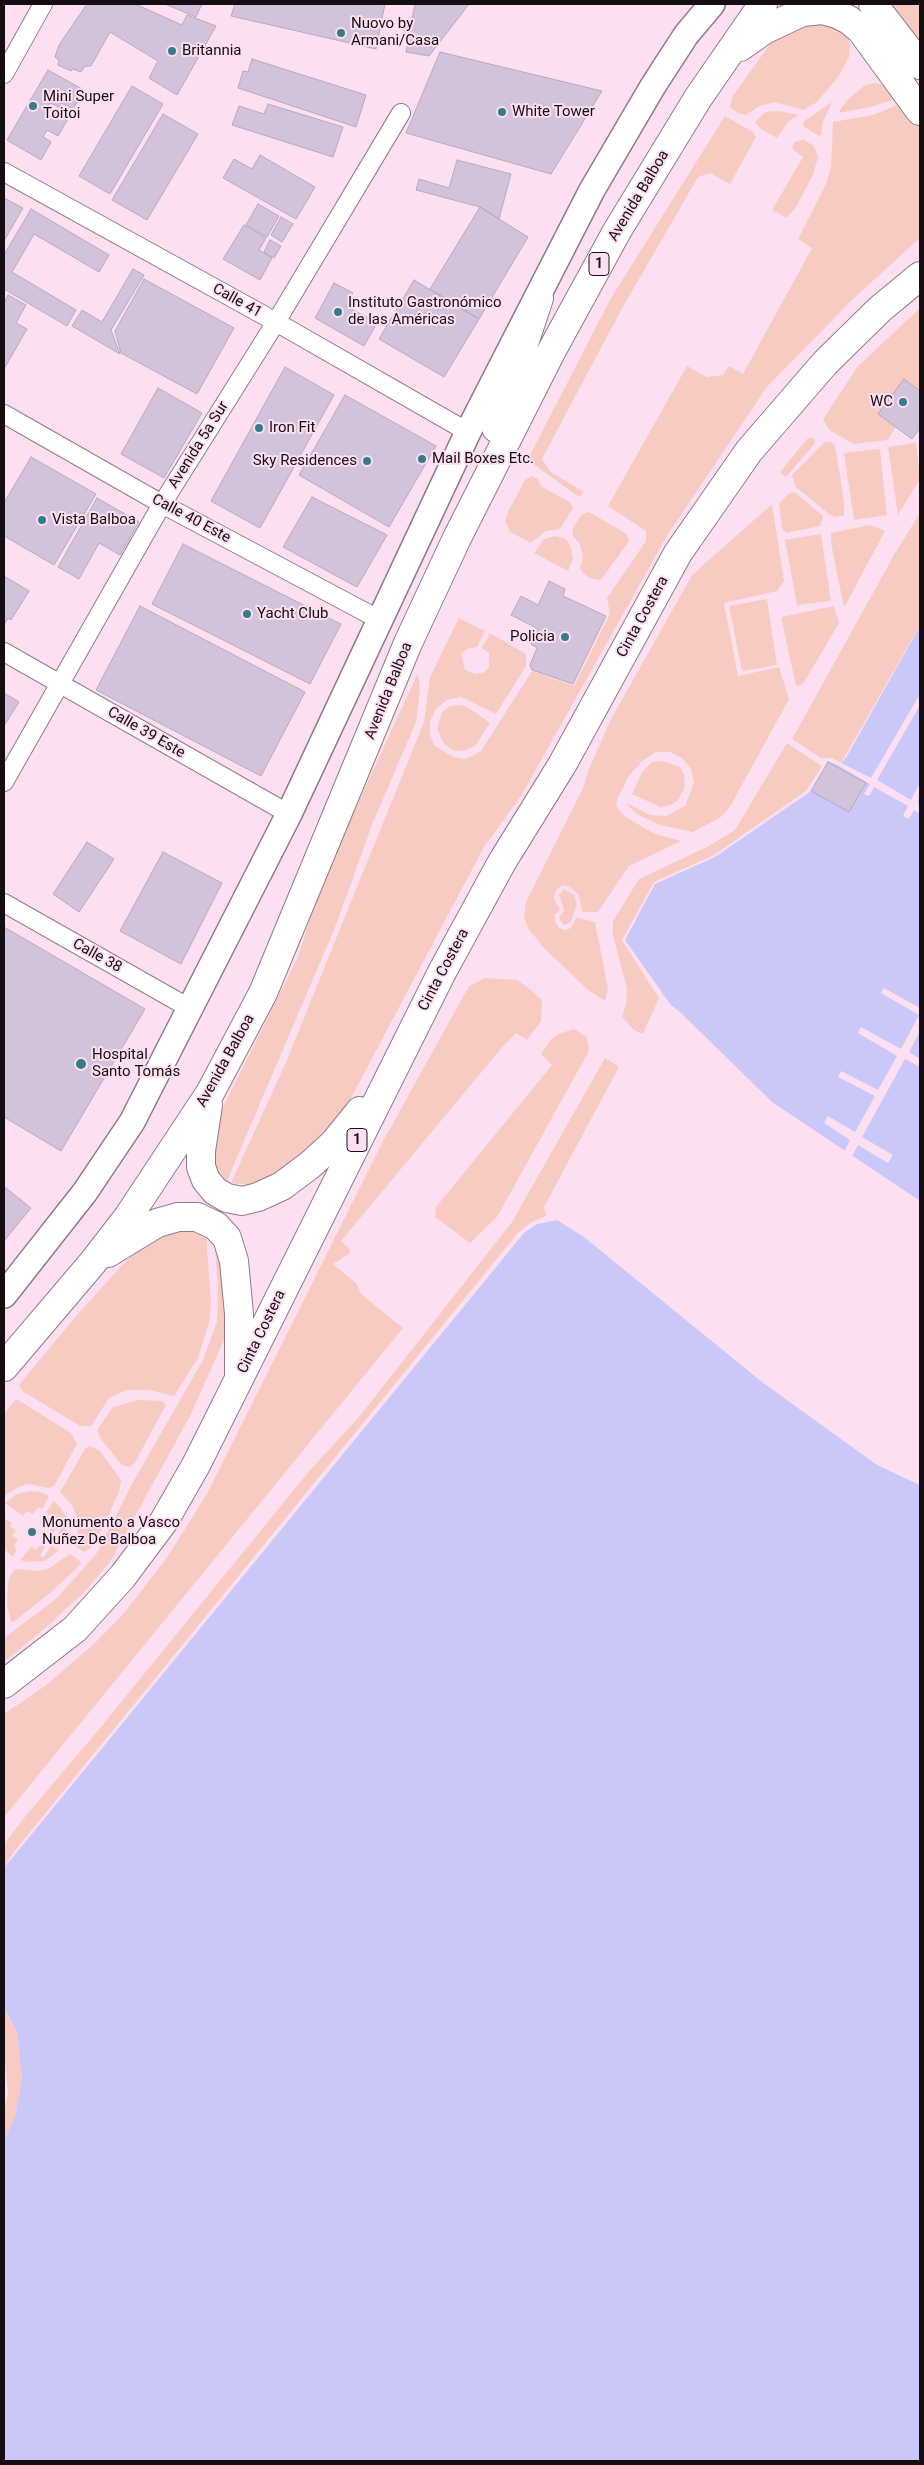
<!DOCTYPE html>
<html>
<head>
<meta charset="utf-8">
<style>
	body { margin:0 }
	#map { position:relative; width:924px; height:2465px; overflow:hidden; background:#fce0f2; font-family:Roboto,sans-serif }
	canvas { display:block }
	.frame { position:absolute; inset:0; border:5px solid #160d13; pointer-events:none }
</style>
</head>
<body>
<div id="map">
<canvas width="924" height="2465"></canvas>
<div class="frame"></div>
</div>
<script>
const c = document.querySelector('canvas').getContext('2d');
c.lineJoin = 'round';
function paint(path, color) { c.fillStyle = color; c.fill(path, 'evenodd'); }
const shape = rows => new Path2D(rows.map(r => 'M' + r).join(''));
function trace(path, color, width, dash) { c.strokeStyle = color; c.lineWidth = width; c.lineCap = dash ? 'butt' : 'round'; c.setLineDash(dash || []); c.stroke(path); }
function label(font, color, halo, rows, align = 'center') {
  c.font = font + ' Roboto,sans-serif'; c.lineWidth = 4; c.setLineDash([]); c.textBaseline = 'middle'; c.strokeStyle = halo; c.fillStyle = color; for (const [text, x, y, turn = 0] of rows) {
    c.save(); c.translate(x, y); c.rotate((+turn || 0) * Math.PI / 180); c.textAlign = isNaN(turn) ? turn : align; if (halo) c.strokeText(text, 0, 0); c.fillText(text, 0, 0); c.restore();
  }
}
paint(shape([
	[885,4,920,4,920,51],
	[817,21,836,28,847,35,850,44,849,57,839,76,817,102,804,110,775,102,760,106,746,115,738,113,730,107,732,97,773,40,787,29],
	[874,83,887,85,897,98,871,107,838,113,847,100,864,86],
	[832,102,823,122,821,137,803,126,804,121],
	[900,104,907,109,920,126,920,238,853,299,767,387,668,534,521,796,484,847,342,1115,322,1139,278,1172,249,1185,231,1183,287,1060,329,956,424,722,430,677,459,618,485,631,477,647,467,649,461,654,465,670,475,674,485,672,489,667,489,653,482,648,490,633,526,654,526,666,496,714,461,697,447,700,436,709,430,721,430,734,434,745,453,757,466,759,481,751,532,671,574,686,610,614,607,598,646,541,646,531,608,506,687,366,707,377,723,375,729,366,743,374,812,248,798,239,826,184,831,167,833,122,873,115],
	[779,111,799,115,789,121,777,138,761,129,755,122,765,112],
	[725,116,753,132,756,137,730,184,710,173,698,177,620,312,542,459,551,472,584,492,579,497,532,463,529,457,611,298],
	[804,140,814,146,818,157,813,175,796,207,787,218,772,210,803,157,792,149,794,142],
	[920,308,920,391,904,379,896,426,888,440,854,444,829,430,823,419,858,366],
	[808,438,814,438,815,443,786,477,780,472],
	[825,442,831,442,835,445,836,451,844,502,844,515,837,517,830,515,796,487,792,475],
	[916,443,920,479,898,515,888,447],
	[880,449,887,515,854,520,844,453],
	[532,476,538,479,541,486,571,503,573,508,560,529,546,531,531,543,510,532,505,521,508,512,525,480],
	[795,492,823,516,820,526,786,533,782,528,779,504,789,493],
	[772,504,784,581,777,591,724,603,738,676,779,667,789,699,731,805,721,817,693,832,660,825,640,816,629,807,627,803,650,815,666,816,685,806,694,783,691,769,683,759,670,752,656,752,642,761,629,776,618,797,616,806,624,816,655,834,681,841,629,866,598,912,583,912,578,894,570,887,562,885,556,890,554,898,560,910,555,915,555,922,559,928,565,930,571,928,576,918,579,918,595,922,608,989,605,1001,588,990,543,947,528,928,524,917,526,902,583,788,589,769,610,721,692,575],
	[589,512,627,534,629,541,601,580,590,578,583,573,580,568,583,557,580,544,573,536,573,528,581,515],
	[920,513,920,625,841,763,832,758,821,758,792,739,894,555],
	[870,525,885,531,844,608,831,543,831,533],
	[821,534,831,601,797,605,785,540],
	[555,536,566,539,571,547,573,559,568,571,534,553,544,539],
	[767,599,777,665,742,671,729,606],
	[834,606,839,623,803,684,796,686,781,617],
	[418,673,420,691,416,722,372,825,336,925,227,1181,213,1165,217,1119,298,957,317,896,339,844],
	[458,705,466,706,490,723,476,745,467,750,455,751,444,744,437,729,442,712,450,706],
	[787,743,822,766,806,791,714,855,654,882,622,940,659,998,643,1034,634,1030,622,1017,626,1004,627,989,613,935,613,921,639,879,709,846,735,830],
	[663,761,680,767,684,775,685,786,678,800,671,805,660,807,632,794,642,772,652,762],
	[564,889,574,895,577,904,571,922,564,925,559,918,564,910,559,895],
	[485,978,517,980,531,990,542,1000,541,1021,527,1040,516,1033,504,1045,341,1241,349,1248,350,1253,333,1264,357,1284,361,1294,403,1328,4,1817,4,1714,45,1686,95,1643,124,1613,166,1559,207,1494,381,1145,469,986],
	[574,1029,587,1037,589,1051,497,1217,470,1243,435,1217,436,1207,552,1065,541,1054,551,1039,558,1034],
	[605,1058,619,1067,544,1207,546,1216,530,1223,517,1234,13,1853,4,1868,4,1844,28,1813,96,1733,310,1470,359,1417,512,1222],
	[182,1227,206,1234,211,1304,209,1323,198,1358,174,1396,149,1390,127,1390,109,1398,91,1426,80,1426,22,1391,19,1385,70,1323,123,1264,156,1235],
	[214,1240,222,1262,229,1320,224,1340,191,1414,110,1562,84,1592,50,1624,4,1662,4,1638,56,1599,97,1553,133,1482,203,1360,217,1322,218,1284],
	[18,1400,71,1433,77,1444,54,1486,49,1488,27,1484,18,1487,4,1496,4,1414,14,1401],
	[138,1400,162,1401,166,1405,134,1464,129,1467,122,1465,100,1438,97,1430,113,1407],
	[90,1446,100,1451,121,1480,119,1492,103,1527,91,1548,84,1552,73,1545,78,1532,77,1517,72,1505,60,1492,85,1449],
	[30,1491,40,1492,49,1496,42,1509,38,1507,33,1514,27,1511,23,1516,5,1503,17,1494],
	[54,1501,61,1508,67,1519,67,1537,63,1545,54,1540,63,1526,60,1524,53,1533,49,1531,52,1526,46,1522,50,1516,46,1512],
	[4,1518,12,1523,10,1526,16,1531,12,1536,18,1539,14,1546,17,1549,13,1557,4,1549],
	[40,1545,45,1547,40,1556,44,1557,51,1546,59,1550,45,1561,28,1562,20,1560,31,1547,36,1550],
	[70,1554,79,1560,81,1563,76,1569,50,1593,15,1621,11,1622,7,1604,8,1585,9,1578,15,1569,36,1571,48,1569],
	[4,2009,17,2032,22,2078,15,2117,4,2142,4,2113,8,2092,4,2052]
]), '#f7cbc1');
paint(shape([
	[920,626,920,1201,772,1102,681,1013,670,1004,625,940,655,884,715,857,811,791,828,761,839,766,847,756],
	[557,1220,584,1237,762,1382,877,1465,920,1485,920,2461,4,2461,4,2141,15,2117,22,2078,17,2032,4,2008,4,1868,524,1233,537,1224]
]), '#cac8f8');
paint(shape([
	[920,694,920,705,877,780,911,800,920,783,918,803,920,814,914,810,909,819,903,816,908,806,874,787,869,796,864,794,870,784,839,766,841,763,871,778],
	[884,988,920,1008,920,1031,909,1052,920,1059,920,1067,905,1059,862,1137,893,1155,888,1163,858,1145,852,1156,844,1152,850,1140,824,1123,828,1116,855,1132,875,1096,838,1077,841,1071,878,1090,897,1056,858,1033,861,1027,901,1049,919,1015,881,993]
]), '#fce0f2');
const building = shape([
	[87,4,135,4,182,25,187,15,216,26,177,95,149,78,158,61,110,32,91,66,85,66,81,72,73,69,71,71,58,65,59,60,55,57,59,45,87,4],
	[165,4,202,4,196,17,165,4],
	[235,4,385,4,376,49,231,16,235,4],
	[415,4,469,4,429,56,406,52,415,4],
	[440,52,602,91,551,174,406,133,440,52],
	[252,59,366,95,356,127,238,88,243,71,248,72,252,59],
	[48,70,84,90,73,109,61,103,59,107,50,103,48,107,68,119,58,136,47,130,43,137,51,142,41,160,7,140,48,70],
	[132,86,163,104,110,194,79,176,132,86],
	[268,104,343,127,333,157,232,125,239,106,264,114,268,104],
	[163,114,198,134,147,220,112,200,163,114],
	[260,155,315,187,296,219,223,178,234,159,252,169,260,155],
	[457,160,511,174,499,219,480,207,416,190,419,179,449,188,457,160],
	[4,198,23,208,4,241,4,198],
	[258,204,279,216,267,237,246,225,258,204],
	[480,207,528,237,479,319,430,289,480,207],
	[31,209,109,255,99,272,34,234,12,272,76,310,67,326,4,289,4,255,31,209],
	[281,217,293,224,282,242,271,235,281,217],
	[244,225,266,238,259,250,272,258,260,280,223,259,244,225],
	[270,240,281,246,274,258,264,252,270,240],
	[133,269,144,275,111,330,120,354,72,326,82,310,102,322,133,269],
	[144,279,234,328,197,394,121,353,115,331,144,279],
	[414,280,479,319,444,377,379,339,414,280],
	[334,283,353,293,346,306,377,323,364,346,315,318,334,283],
	[8,295,26,305,16,323,27,329,4,369,4,303,8,295],
	[285,367,334,395,260,528,211,501,285,367],
	[904,379,920,391,920,428,912,439,878,414,904,379],
	[158,388,202,413,164,478,121,454,158,388],
	[345,395,436,446,389,527,299,475,345,395],
	[31,457,96,494,54,565,4,536,4,503,31,457],
	[312,497,387,535,357,587,283,547,312,497],
	[97,498,139,522,120,555,99,543,79,579,58,567,97,498],
	[183,544,341,624,310,684,152,604,183,544],
	[4,576,29,591,11,620,8,618,4,625,4,576],
	[549,581,565,589,563,596,606,616,573,684,532,670,530,665,537,648,531,644,538,629,511,615,521,596,538,605,549,581],
	[140,606,305,692,261,776,96,690,140,606],
	[4,693,19,702,4,726,4,693],
	[828,762,866,783,849,812,811,791,828,762],
	[87,842,114,859,79,912,53,894,87,842],
	[163,852,222,883,181,964,120,931,163,852],
	[4,927,145,1009,61,1151,4,1117,4,927],
	[6,1188,31,1208,4,1241,4,1191,6,1188]
]);
paint(building, '#d2c3db');
trace(building, '#b7a8c0', 1);
const minor = shape([
	[4,74,43,4],
	[4,172,276,322,468,432],
	[4,414,162,504,380,620],
	[4,652,289,814],
	[4,782,162,504,276,322,401,113],
	[4,903,191,1009]
]);
const secondary = shape([
	[4,1295,85,1192,132,1122,289,814,468,432,592,190,653,86,686,35,712,4]
]);
const trunk = shape([
	[873,4,920,65],
	[740,47,764,30,802,12,822,10,837,14,849,20,861,30,920,111],
	[496,428,539,298],
	[208,1105,201,1151,201,1167,206,1180,215,1191,227,1198,242,1201,258,1197,282,1186,310,1165,334,1143,360,1111],
	[108,1253,157,1223,178,1217,197,1217,216,1226,227,1238,234,1261,239,1314,239,1373],
	[4,1367,94,1261,128,1217,210,1093,263,993,408,643,457,538,552,350,617,231,698,98,763,4],
	[4,1684,75,1629,123,1576,164,1521,196,1465,442,972,502,862,562,765,678,553,749,451,825,363,880,309,920,276]
]);
trace(minor, '#927a89', 20);
trace(secondary, '#927a89', 28);
trace(trunk, '#927a89', 30);
trace(minor, '#fff', 18);
trace(secondary, '#fff', 25);
trace(trunk, '#fff', 28);
for (const [x, y, r, color] of [
	[341,33,5,"#357c86"],
	[172,51,5,"#357c86"],
	[33,106,5,"#357c86"],
	[502,112,5,"#357c86"],
	[338,312,5,"#357c86"],
	[903,402,5,"#357c86"],
	[259,428,5,"#357c86"],
	[422,459,5,"#357c86"],
	[367,461,5,"#357c86"],
	[42,520,5,"#357c86"],
	[247,614,5,"#357c86"],
	[565,637,5,"#357c86"],
	[81,1064,6,"#357c86"],
	[32,1532,5,"#357c86"]
]) { const dot = new Path2D(); dot.arc(x, y, r, 0, 2 * Math.PI); c.fillStyle = color; c.fill(dot); trace(dot, '#fce0f2', 2); }
for (const [x, y, w] of [
	[599,264,20],
	[357,1140,20]
]) { const box = new Path2D(); box.roundRect(x - w / 2, y - 11.5, w, 23, 4); c.fillStyle = '#fce0f2'; c.fill(box); trace(box, '#160d13', 1); }
label('bold 14px', '#160d13', null, [
	["1",599,264],
	["1",357,1140]
]);
label('15px', '#160d13', '#fce0f2', [
	["Nuovo by",351,24],
	["Armani/Casa",351,41],
	["Britannia",182,51],
	["Mini Super",43,97],
	["Toitoi",43,114],
	["White Tower",512,112],
	["Instituto Gastronómico",348,303],
	["de las Américas",348,320],
	["WC",893,402,"right"],
	["Iron Fit",269,428],
	["Mail Boxes Etc.",432,459],
	["Sky Residences",357,461,"right"],
	["Vista Balboa",52,520],
	["Yacht Club",257,614],
	["Policia",555,637,"right"],
	["Hospital",92,1055],
	["Santo Tomás",92,1072],
	["Monumento a Vasco",42,1523],
	["Nuñez De Balboa",42,1540]
], 'left');
label('15px', '#160d13', '#fce0f2', [
	["Avenida Balboa",639,196,-59],
	["Calle 41",237,301,29],
	["Avenida 5a Sur",199,445,-58],
	["Calle 40 Este",191,519,28],
	["Cinta Costera",643,617,-61],
	["Avenida Balboa",389,691,-68],
	["Calle 39 Este",146,733,30],
	["Calle 38",97,956,29],
	["Cinta Costera",444,970,-62],
	["Avenida Balboa",226,1061,-61],
	["Cinta Costera",262,1332,-64]
]);
</script>
</body>
</html>
